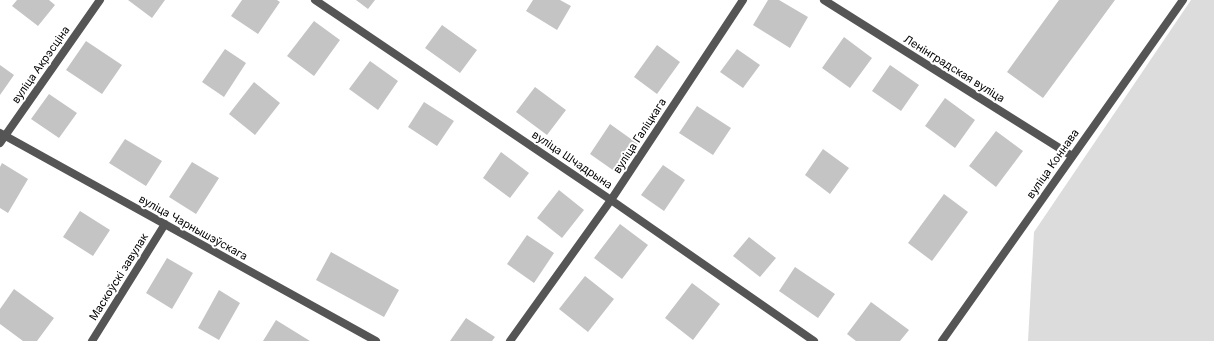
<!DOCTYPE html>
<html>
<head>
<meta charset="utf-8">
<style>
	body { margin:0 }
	canvas { display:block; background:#fff }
</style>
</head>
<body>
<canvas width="1214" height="341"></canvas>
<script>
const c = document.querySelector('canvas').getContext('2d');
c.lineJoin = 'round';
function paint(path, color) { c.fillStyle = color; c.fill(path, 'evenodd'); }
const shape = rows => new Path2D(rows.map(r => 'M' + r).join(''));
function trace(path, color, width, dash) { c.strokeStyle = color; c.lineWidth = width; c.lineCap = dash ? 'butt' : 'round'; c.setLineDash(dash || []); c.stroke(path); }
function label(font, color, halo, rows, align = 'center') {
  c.font = font + ' Inter,sans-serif'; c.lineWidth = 4; c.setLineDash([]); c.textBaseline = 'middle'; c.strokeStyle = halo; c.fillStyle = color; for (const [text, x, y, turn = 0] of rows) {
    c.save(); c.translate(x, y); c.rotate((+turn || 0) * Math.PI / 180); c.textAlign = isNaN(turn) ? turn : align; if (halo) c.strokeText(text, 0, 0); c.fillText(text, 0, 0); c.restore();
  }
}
paint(shape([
	[1191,0,1214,0,1214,341,1028,341,1034,232]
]), '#dcdcdc');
paint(shape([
	[17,0,49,0,55,5,38,26,12,6],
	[128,0,165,0,152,18],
	[242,0,277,0,280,2,258,34,231,16],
	[356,0,375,0,368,9],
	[533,0,560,0,571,6,557,30,526,11],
	[768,0,779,0,808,17,790,48,753,25],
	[1059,0,1115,0,1043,98,1007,72],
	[314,21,340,40,314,76,287,56],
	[442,25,477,50,460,73,425,48],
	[844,37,872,58,850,88,822,68],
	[86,41,122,65,102,94,66,70],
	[657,45,680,62,657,94,634,77],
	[225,49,246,63,224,97,202,82],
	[737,49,760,65,743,88,720,72],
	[370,61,398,81,378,110,349,89],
	[0,65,14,75,0,95],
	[890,65,919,85,901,111,872,91],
	[254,82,280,103,255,135,229,114],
	[535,87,566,110,547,135,516,112],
	[49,94,77,113,59,138,31,119],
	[945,98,975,120,955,148,925,126],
	[424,102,454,121,437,146,408,127],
	[697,106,731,128,713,155,679,133],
	[610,124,638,144,617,173,590,154],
	[996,131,1023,151,996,187,969,166],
	[125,139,162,161,146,186,109,163],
	[823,149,849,168,830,194,805,175],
	[501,152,529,173,510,198,483,178],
	[192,162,219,178,196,214,169,197],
	[2,163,28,179,8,213,0,208,0,167],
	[663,165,685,180,664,211,641,195],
	[559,190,584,210,562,238,537,218],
	[944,194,968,212,932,261,908,243],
	[80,211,110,230,93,256,63,237],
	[620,224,648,245,622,279,594,258],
	[527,235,554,253,534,283,507,264],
	[749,237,776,258,760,277,733,256],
	[331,252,399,290,384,317,316,280],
	[167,258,193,273,172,309,146,293],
	[795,267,835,294,818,318,779,291],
	[585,276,614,299,588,332,559,309],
	[692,283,720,304,693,340,665,318],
	[14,289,54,318,37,341,23,341,0,324,0,309],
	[219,290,240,303,219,340,198,328],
	[871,302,909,330,900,341,856,341,847,334],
	[466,318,495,337,492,341,450,341],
	[276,320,310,341,263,341]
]), '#c4c4c4');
trace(shape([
	[315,0,611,200,814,341],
	[824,0,1072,156],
	[0,133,376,341],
	[0,143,100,0],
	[92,341,165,224],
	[510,341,611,200,743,0],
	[942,341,1183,0]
]), '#555', 8);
label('11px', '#000', '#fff', [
	["вуліца Акрэсціна",41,65,-55],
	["Ленінградская вуліца",954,69,32],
	["вуліца Галіцкага",640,136,-57],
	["вуліца Шчадрына",572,160,34],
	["вуліца Коннава",1053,164,-55],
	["вуліца Чарнышэўскага",193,228,29],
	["Маскоўскі завулак",119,277,-58]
]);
</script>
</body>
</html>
